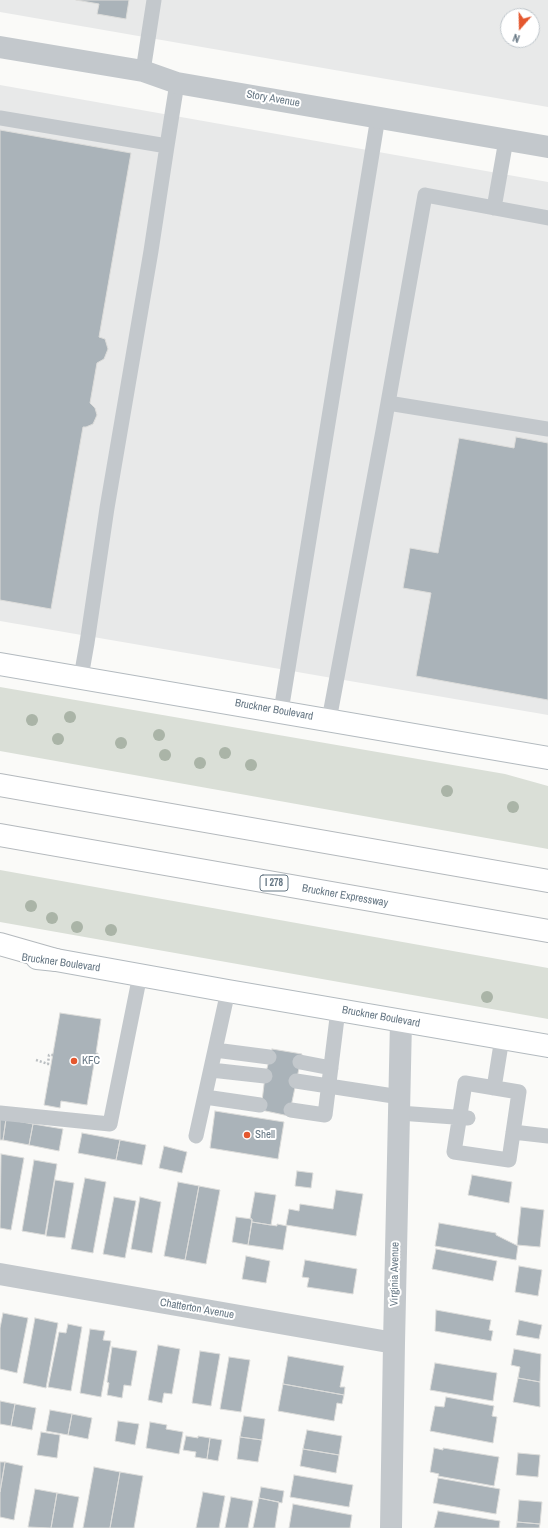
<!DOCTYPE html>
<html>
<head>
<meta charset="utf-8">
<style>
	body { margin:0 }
	#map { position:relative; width:548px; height:1528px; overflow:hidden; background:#fafaf8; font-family:"Archivo Narrow",sans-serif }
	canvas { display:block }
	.north { position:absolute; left:500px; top:8px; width:40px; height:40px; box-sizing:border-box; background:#fff; border:1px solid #c1c8cd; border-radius:50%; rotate:200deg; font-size:11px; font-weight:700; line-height:16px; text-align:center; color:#657683 }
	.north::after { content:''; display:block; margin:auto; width:14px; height:18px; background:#e4572e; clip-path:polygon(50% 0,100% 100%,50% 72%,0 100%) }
</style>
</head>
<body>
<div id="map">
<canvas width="548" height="1528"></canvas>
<div class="north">N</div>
</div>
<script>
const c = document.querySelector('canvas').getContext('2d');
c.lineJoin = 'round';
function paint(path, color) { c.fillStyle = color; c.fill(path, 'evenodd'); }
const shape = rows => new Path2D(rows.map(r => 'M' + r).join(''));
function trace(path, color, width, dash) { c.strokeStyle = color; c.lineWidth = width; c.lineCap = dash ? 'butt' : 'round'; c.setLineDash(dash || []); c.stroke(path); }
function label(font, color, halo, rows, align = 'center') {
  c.font = font + ' "Archivo Narrow",sans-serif'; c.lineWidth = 4; c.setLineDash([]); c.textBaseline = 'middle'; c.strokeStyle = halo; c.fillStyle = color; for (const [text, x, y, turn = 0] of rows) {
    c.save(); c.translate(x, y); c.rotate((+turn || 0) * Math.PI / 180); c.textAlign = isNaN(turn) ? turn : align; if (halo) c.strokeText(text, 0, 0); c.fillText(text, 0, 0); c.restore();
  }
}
paint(shape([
	[0,0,548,0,548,107,0,12],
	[508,16,532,16,532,40,508,40],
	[0,85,548,182,548,715,0,621]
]), '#e8e9e9');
paint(shape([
	[0,687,505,774,548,786,548,849,0,751],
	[0,870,548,968,548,1019,0,922]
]), '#dadfd7');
const building = shape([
	[76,0,129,0,126,19,97,14,99,4,76,0],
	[0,130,131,153,99,337,105,339,108,349,104,359,97,363,90,403,95,408,97,415,93,424,86,427,83,427,51,609,0,600,0,130],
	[516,437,548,443,548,700,416,676,431,593,403,588,410,548,438,553,459,438,514,448,516,437],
	[60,1013,101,1019,96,1053,98,1053,98,1058,96,1065,94,1064,87,1105,61,1101,60,1108,44,1105,60,1013],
	[272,1049,302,1054,289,1116,261,1110,265,1076,272,1049],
	[215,1111,284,1122,278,1159,210,1148,215,1111],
	[0,1118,6,1119,3,1140,0,1140,0,1118],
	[6,1119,33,1124,29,1145,3,1140,6,1119],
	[33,1124,63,1129,59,1151,29,1145,33,1124],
	[82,1133,120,1140,116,1160,78,1153,82,1133],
	[120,1140,146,1145,142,1165,116,1160,120,1140],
	[164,1146,187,1152,182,1173,159,1168,164,1146],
	[1,1154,24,1158,11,1230,0,1228,1,1154],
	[34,1160,57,1164,45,1235,22,1231,34,1160],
	[297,1171,313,1173,311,1188,295,1186,297,1171],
	[472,1175,512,1182,509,1203,468,1195,472,1175],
	[85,1178,106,1182,93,1253,71,1249,85,1178],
	[55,1180,74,1183,65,1238,46,1236,55,1180],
	[178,1182,199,1186,185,1260,164,1256,178,1182],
	[199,1186,220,1190,206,1264,185,1260,199,1186],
	[336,1190,363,1194,356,1236,286,1225,289,1209,299,1211,300,1204,333,1209,336,1190],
	[255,1192,276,1195,271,1225,252,1222,252,1219,250,1219,255,1192],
	[114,1197,136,1201,125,1258,103,1254,114,1197],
	[140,1197,161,1202,152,1253,131,1249,140,1197],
	[521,1207,544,1210,540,1247,517,1245,521,1207],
	[236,1217,252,1219,248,1245,232,1242,236,1217],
	[252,1222,277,1226,277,1224,287,1226,283,1250,248,1245,252,1222],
	[439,1223,496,1233,496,1235,518,1246,516,1260,435,1246,439,1223],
	[436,1249,497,1261,493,1281,432,1269,436,1249],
	[246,1256,270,1261,266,1283,242,1279,246,1256],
	[305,1260,357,1269,353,1294,307,1287,309,1278,302,1277,305,1260],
	[519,1266,542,1270,538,1296,515,1292,519,1266],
	[436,1310,491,1320,489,1330,493,1331,491,1341,435,1331,436,1310],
	[3,1313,28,1318,17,1373,0,1369,0,1328,3,1313],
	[35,1318,58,1323,46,1388,23,1383,35,1318],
	[519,1320,542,1325,539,1339,516,1335,519,1320],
	[68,1324,82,1327,71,1391,48,1387,59,1332,66,1333,68,1324],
	[90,1329,105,1331,103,1340,111,1341,101,1397,80,1393,90,1329],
	[158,1345,180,1349,172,1394,164,1393,162,1403,148,1400,158,1345],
	[112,1347,137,1351,131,1386,124,1385,122,1398,107,1395,109,1383,107,1382,112,1347],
	[514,1349,541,1354,540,1382,518,1378,520,1367,511,1365,514,1349],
	[200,1351,220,1354,211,1406,192,1403,200,1351],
	[288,1356,344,1366,340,1387,345,1387,344,1395,283,1384,288,1356],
	[229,1357,250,1360,241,1412,220,1409,229,1357],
	[435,1363,497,1373,493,1401,430,1390,435,1363],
	[518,1378,540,1382,540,1407,513,1402,518,1378],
	[283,1384,344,1395,342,1404,337,1403,334,1421,278,1411,283,1384],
	[446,1397,494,1406,492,1416,497,1417,493,1443,430,1431,435,1406,444,1407,446,1397],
	[0,1401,15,1404,11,1426,0,1424,0,1401],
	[15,1404,36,1408,32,1430,11,1426,15,1404],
	[50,1410,72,1414,68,1435,46,1431,50,1410],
	[72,1414,92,1418,88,1439,68,1435,72,1414],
	[244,1416,265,1419,262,1440,240,1437,244,1416],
	[118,1421,139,1424,135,1445,115,1441,118,1421],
	[150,1422,167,1425,166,1429,183,1432,179,1454,146,1448,150,1422],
	[307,1430,342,1436,339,1455,303,1449,307,1430],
	[41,1432,60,1435,57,1458,37,1455,41,1432],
	[186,1436,198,1438,198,1436,210,1438,207,1459,195,1457,196,1452,183,1450,186,1436],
	[240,1437,262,1440,258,1462,237,1459,240,1437],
	[210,1438,222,1440,218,1461,207,1459,210,1438],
	[434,1448,443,1450,443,1448,499,1457,494,1486,438,1476,439,1474,430,1472,434,1448],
	[303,1449,339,1455,336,1473,300,1466,303,1449],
	[518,1453,540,1455,538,1477,516,1475,518,1453],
	[0,1462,5,1462,0,1492,0,1462],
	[5,1462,23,1466,14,1520,0,1517,0,1492,5,1462],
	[94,1467,120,1472,110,1528,83,1528,94,1467],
	[120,1472,143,1476,134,1528,110,1528,120,1472],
	[294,1475,353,1485,349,1507,290,1497,294,1475],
	[438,1478,500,1489,496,1514,433,1503,438,1478],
	[261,1487,284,1491,282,1503,259,1498,261,1487],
	[35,1489,57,1493,51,1528,28,1527,35,1489],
	[203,1492,225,1496,219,1528,196,1528,203,1492],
	[57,1493,79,1497,73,1528,51,1528,57,1493],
	[231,1497,253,1501,248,1528,225,1528,231,1497],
	[259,1498,279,1502,275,1528,253,1528,259,1498],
	[519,1500,542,1502,540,1524,517,1522,519,1500],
	[293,1504,352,1515,350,1528,289,1528,293,1504],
	[438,1511,500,1521,499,1528,434,1528,438,1511],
	[517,1522,540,1524,539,1528,516,1528,517,1522]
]);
paint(building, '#aab3b9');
trace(building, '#dcdcda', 1);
const secondary = shape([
	[0,664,548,758],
	[37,958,56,960,228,991,548,1046]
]);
const highway = shape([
	[0,785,548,881],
	[0,835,548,931],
	[0,944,56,960]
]);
trace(secondary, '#b3babf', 24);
trace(highway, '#b4b9bd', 24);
trace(shape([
	[36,1060,48,1064,49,1055,53,1055]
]), '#bbbfc2', 2.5, [2, 2]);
trace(shape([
	[143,71,154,0],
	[0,118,167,146,177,83],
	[494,208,506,140],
	[388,403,548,429],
	[81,677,87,643,107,508,151,251,167,146],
	[281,711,378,117],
	[329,720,383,431,425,195,548,218],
	[215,1050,269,1057],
	[300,1062,331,1068],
	[211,1070,265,1076],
	[296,1081,400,1097],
	[465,1083,519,1092,509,1160,454,1152,465,1083],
	[494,1088,502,1038],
	[205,1097,260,1105],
	[291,1110,325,1115,338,1010],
	[0,1113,110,1124,140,975],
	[399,1113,468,1118],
	[513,1132,548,1136],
	[196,1136,228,991]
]), '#c3c8cc', 15);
trace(shape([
	[0,47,143,71,177,83,548,147],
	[0,1274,394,1343],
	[391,1528,394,1343,401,1021]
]), '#c3c8cc', 22);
trace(secondary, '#fff', 22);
trace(highway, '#fff', 22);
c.fillStyle = '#aab4a7';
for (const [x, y] of [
	[70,717],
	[32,720],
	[159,735],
	[58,739],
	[121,743],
	[225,753],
	[165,755],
	[200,763],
	[251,765],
	[447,791],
	[513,807],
	[31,906],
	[52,918],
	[77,927],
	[111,930],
	[487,997]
]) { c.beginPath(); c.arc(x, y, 6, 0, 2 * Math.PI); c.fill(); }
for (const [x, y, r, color] of [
	[74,1061,4,"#e4572e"],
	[247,1135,4,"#e4572e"]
]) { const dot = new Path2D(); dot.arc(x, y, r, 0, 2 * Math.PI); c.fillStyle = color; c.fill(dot); trace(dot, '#fff', 1.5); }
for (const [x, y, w] of [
	[274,883,28]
]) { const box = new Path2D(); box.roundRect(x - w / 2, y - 8, w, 16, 3); c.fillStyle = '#fff'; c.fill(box); trace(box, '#657683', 1); }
label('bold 10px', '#657683', null, [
	["I 278",274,883]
]);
label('11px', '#657683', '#fff', [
	["Story Avenue",273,99,10],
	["Bruckner Boulevard",274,710,10],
	["Bruckner Expressway",345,896,10],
	["Bruckner Boulevard",61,963,8],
	["Bruckner Boulevard",381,1017,10],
	["Virginia Avenue",395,1274,-89],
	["Chatterton Avenue",197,1309,10]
]);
label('11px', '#657683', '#fff', [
	["KFC",82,1061],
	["Shell",255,1135]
], 'left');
</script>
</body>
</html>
